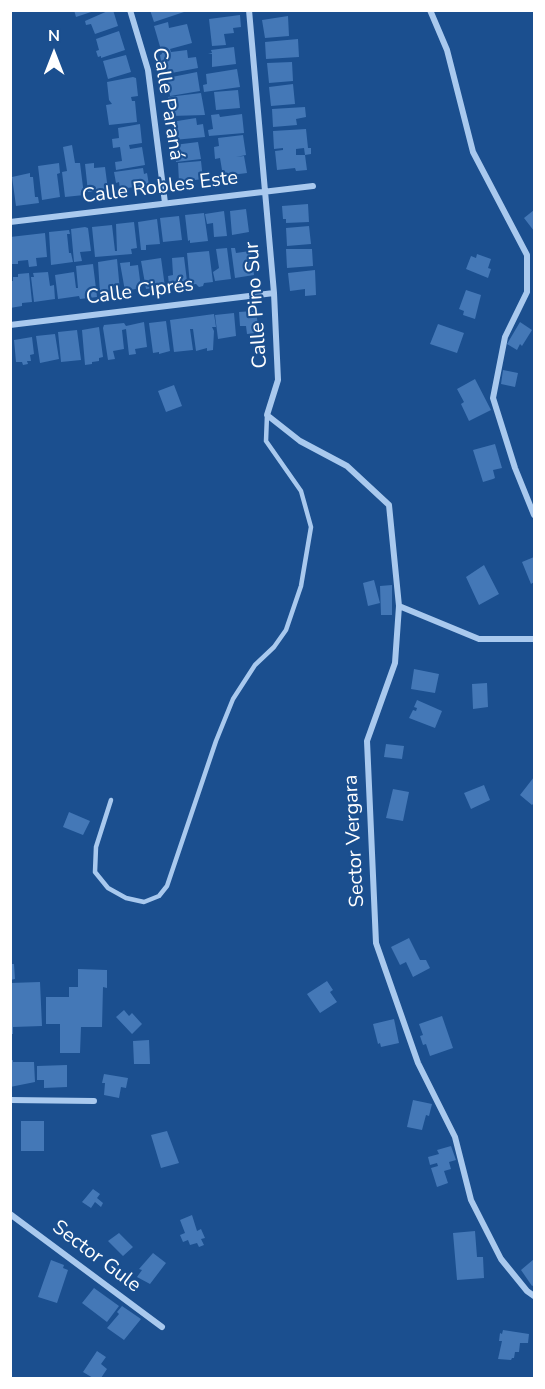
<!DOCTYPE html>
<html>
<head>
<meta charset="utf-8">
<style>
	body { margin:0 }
	#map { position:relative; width:545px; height:1389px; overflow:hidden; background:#1b4f8f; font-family:"Nunito Sans",sans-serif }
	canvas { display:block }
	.frame { position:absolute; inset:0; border:12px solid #fff; pointer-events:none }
	.north { position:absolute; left:24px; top:24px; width:60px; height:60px; -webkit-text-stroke:4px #1b4f8f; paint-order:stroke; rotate:0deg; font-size:16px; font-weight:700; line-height:24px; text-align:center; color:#fff }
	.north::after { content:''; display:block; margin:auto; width:21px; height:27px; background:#fff; clip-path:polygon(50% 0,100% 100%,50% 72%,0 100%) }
</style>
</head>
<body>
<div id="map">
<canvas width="545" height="1389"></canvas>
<div class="frame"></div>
<div class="north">N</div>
</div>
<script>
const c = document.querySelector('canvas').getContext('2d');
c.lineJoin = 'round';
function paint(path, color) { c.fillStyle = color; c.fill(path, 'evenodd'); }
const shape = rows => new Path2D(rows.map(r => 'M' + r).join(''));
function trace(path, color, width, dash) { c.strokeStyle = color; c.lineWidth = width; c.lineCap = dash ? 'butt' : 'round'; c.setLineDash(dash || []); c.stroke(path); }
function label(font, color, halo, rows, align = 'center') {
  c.font = font + ' "Nunito Sans",sans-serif'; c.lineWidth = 4.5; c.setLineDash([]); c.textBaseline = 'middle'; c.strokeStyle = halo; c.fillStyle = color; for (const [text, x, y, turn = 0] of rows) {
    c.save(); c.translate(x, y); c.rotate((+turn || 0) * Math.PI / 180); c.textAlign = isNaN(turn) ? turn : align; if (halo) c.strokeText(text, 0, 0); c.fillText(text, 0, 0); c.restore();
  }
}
paint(shape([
	[74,10,94,10,94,11,76,17],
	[110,10,113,10,118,26,95,34,91,24,86,25,85,21],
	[150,10,187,10,187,11,154,22],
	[240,15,241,27,233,28,234,33,224,34,226,45,212,46,209,19],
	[288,16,289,36,265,38,262,20],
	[168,22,169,28,187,24,192,43,170,49,171,52,187,50,188,58,196,57,198,68,166,74,166,71,163,72,160,55,162,54,161,50,154,26],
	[119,31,125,50,101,58,101,56,98,57,96,51,99,50,96,39],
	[298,39,299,57,266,59,265,42],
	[234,47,236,64,212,67,212,54,208,53,212,53,211,50],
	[126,55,131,72,108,79,103,61],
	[292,62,293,81,269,83,267,63],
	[237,69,240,87,204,92,203,85,207,84,206,74],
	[197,72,200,91,170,96,167,78],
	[133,77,136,78,138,96,131,97,132,101,135,101,137,122,109,125,106,105,112,104,109,100,107,82],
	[293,84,295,104,271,106,269,87],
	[238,90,240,108,216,110,214,92],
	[201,93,205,115,171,116,168,97],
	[305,107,306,117,296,119,297,125,273,127,272,109],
	[219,114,220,117,242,114,244,133,209,136,208,130,213,129,211,115],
	[196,118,197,125,203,124,205,137,174,140,171,122],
	[140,124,142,143,129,145,130,149,142,147,145,165,116,170,115,162,122,161,120,147,113,148,112,139,119,138,118,128],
	[306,129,308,148,311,148,311,154,305,155,304,148,296,149,296,155,305,155,307,170,296,171,295,168,277,170,275,151,283,150,283,148,274,149,273,131],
	[243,135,246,155,236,157,244,156,247,173,223,176,220,158,215,159,214,147,219,146,218,138],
	[198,142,201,159,176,162,174,145],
	[72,145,75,163,80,163,84,195,65,197,62,172,67,171,63,147],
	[201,161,203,179,179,182,178,163],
	[59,163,60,173,57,174,60,197,42,200,38,166],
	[94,163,94,168,105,167,108,190,88,192,85,164],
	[143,168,144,174,147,173,149,185,120,189,119,182,116,183,114,172],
	[30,173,30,177,33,177,35,197,38,197,39,203,16,206,12,177],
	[308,204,309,222,286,223,286,219,283,219,282,206],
	[246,209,249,232,232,235,230,211],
	[534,210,534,231,524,218],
	[224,211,227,236,214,237,213,223,207,224,205,214],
	[204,213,208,241,190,243,190,240,188,241,185,215],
	[179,216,182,240,163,242,160,218],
	[157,219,160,244,146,245,146,250,141,250,138,222],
	[134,222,137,248,131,249,132,254,95,257,92,227,112,225,115,251,117,251,116,224],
	[309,226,311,244,287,246,286,228],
	[85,227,88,228,91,251,80,252,82,261,74,262,71,229],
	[69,230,70,234,67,234,69,253,71,253,73,262,51,265,49,232],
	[45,233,47,257,36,258,37,266,29,267,28,260,18,261,18,264,10,264,10,237],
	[227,248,231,279,215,281,213,272,219,268,216,249],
	[231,248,235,248,236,253,250,251,254,275,235,278],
	[286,249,312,249,313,266,287,268],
	[209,251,213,282,204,283,203,286,199,287,196,284,190,285,187,253],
	[477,254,491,259,488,268,491,269,488,278,466,269,471,256,476,258],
	[184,257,187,281,169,284,168,276,173,275,172,258],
	[161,258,165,287,146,289,141,261],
	[117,259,120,291,100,294,98,262],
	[130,262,130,266,138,265,141,288,125,291,120,263],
	[93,264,97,297,80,299,79,296,58,299,55,275,74,272,76,288,78,288,76,266],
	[315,270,316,295,305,296,305,289,290,291,288,273],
	[48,272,50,286,54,285,55,299,34,302,31,277,34,277,33,273],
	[29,273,32,302,22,303,22,306,10,308,10,281,13,281,13,277,18,277,18,274],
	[466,290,481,295,475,319,463,315,464,311,459,309],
	[253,311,256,311,259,333,247,334,246,326,240,326,239,312],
	[234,313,236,336,218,339,215,315],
	[214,314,216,327,212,327,214,331,213,350,207,351,207,348,196,351,193,329,190,329,193,350,174,352,170,320],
	[166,321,170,351,159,354,159,352,153,353,149,323],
	[144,322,147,347,135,349,136,354,129,355,126,329,122,330,124,349,113,351,115,359,108,360,103,328,104,325,124,323,126,326],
	[520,322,532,330,522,346,520,344,517,350,507,344],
	[438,324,464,333,457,353,430,344],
	[99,327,103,357,99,358,99,361,92,362,92,364,85,365,82,330],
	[77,330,81,360,61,362,58,332],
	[55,334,59,359,40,363,36,336],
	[32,337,34,354,30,355,31,361,27,361,28,364,23,365,22,362,16,362,14,340],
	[503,370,518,373,515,387,501,384],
	[475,379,491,410,469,421,461,404,464,402,457,389],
	[174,385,182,406,166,412,158,391],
	[495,444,502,468,493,470,495,478,493,479,483,482,473,450],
	[534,557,534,582,531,584,522,562],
	[484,565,499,594,479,605,466,577],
	[374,580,380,603,368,606,363,583],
	[392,585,392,615,381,615,380,586],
	[414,669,439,674,435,693,411,689],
	[487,683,488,707,473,709,472,684],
	[417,700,442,711,435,728,409,718,413,710,416,711,417,708,414,707],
	[386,744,404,746,402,759,384,757],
	[534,777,534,803,532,805,520,795],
	[484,785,490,800,471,809,464,793],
	[393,789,409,792,403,821,386,818],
	[69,812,90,821,83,835,63,827],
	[409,938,420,960,426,960,430,968,413,977,406,962,400,965,391,947],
	[10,964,14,964,15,979,10,980],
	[78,969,107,970,107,988,103,987,102,1027,81,1027,80,1053,60,1053,60,1024,46,1024,46,997,69,997,69,987,78,987],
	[327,981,333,990,330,992,337,1002,320,1013,307,994],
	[40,982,42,1026,13,1027,13,1034,10,1034,10,983],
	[124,1010,129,1016,132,1013,142,1024,132,1034,116,1017],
	[442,1016,453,1048,430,1056,426,1044,423,1045,420,1036,423,1035,419,1024],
	[394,1019,399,1043,381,1047,380,1043,378,1044,373,1024],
	[149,1040,150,1064,134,1064,133,1041],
	[13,1060,13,1062,34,1062,35,1082,10,1087,10,1061],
	[67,1065,67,1087,44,1088,44,1080,37,1080,37,1066],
	[104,1074,128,1078,126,1088,121,1087,119,1098,104,1095,105,1083,102,1083],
	[413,1100,432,1104,429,1116,426,1115,422,1130,407,1127],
	[21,1121,44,1121,44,1151,21,1151],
	[167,1131,179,1163,161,1168,151,1135],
	[451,1146,456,1160,449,1162,451,1169,444,1171,448,1183,437,1187,431,1168,438,1166,437,1163,430,1165,428,1157,439,1154,437,1150],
	[93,1189,100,1194,97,1198,103,1203,101,1207,95,1202,91,1208,82,1202],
	[192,1215,197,1231,201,1229,205,1238,201,1239,204,1245,199,1247,197,1243,190,1245,188,1240,183,1242,180,1235,185,1233,180,1220],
	[475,1231,477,1257,483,1257,484,1278,457,1280,453,1233],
	[119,1233,133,1247,123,1256,108,1241],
	[153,1253,166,1263,150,1284,137,1277,142,1270,139,1269],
	[534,1259,534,1285,532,1286,521,1270],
	[51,1260,64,1265,63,1268,68,1270,57,1303,38,1297],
	[94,1288,119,1306,107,1322,82,1303],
	[122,1306,141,1319,124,1340,107,1328,119,1314,117,1312],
	[503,1330,529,1334,528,1343,520,1343,519,1352,515,1352,514,1358,512,1358,511,1360,498,1359,502,1341,499,1341,500,1333,502,1334],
	[97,1351,106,1357,101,1364,107,1369,101,1378,93,1378,83,1372]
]), '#4478b7');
trace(shape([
	[111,800,96,847,95,872,108,888,126,898,144,902,159,896,167,886,216,741,233,699,255,665,274,647,286,630,301,586,311,527,301,491,266,441,267,415]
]), '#a9c9ee', 4.5);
trace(shape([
	[130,10,148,70,165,203],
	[249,10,274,293,278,380,267,415,300,441,347,466,389,505,399,606,395,663,367,741,376,943,418,1063,455,1137,471,1200,501,1259,527,1291,534,1296],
	[430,10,447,50,473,152,527,255,527,292,505,337,493,398,515,468,534,515],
	[10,222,313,186],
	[10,325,274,293],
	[399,606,479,639,534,639],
	[10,1100,94,1101],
	[10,1214,162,1327]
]), '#a9c9ee', 6);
label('20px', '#fff', '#1b4f8f', [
	["Calle Paraná",167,104,81],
	["Calle Robles Este",160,188,-7],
	["Calle Ciprés",140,292,-7],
	["Calle Pino Sur",257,305,-94],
	["Sector Vergara",355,841,-93],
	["Sector Gule",96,1257,37]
]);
</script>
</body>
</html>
